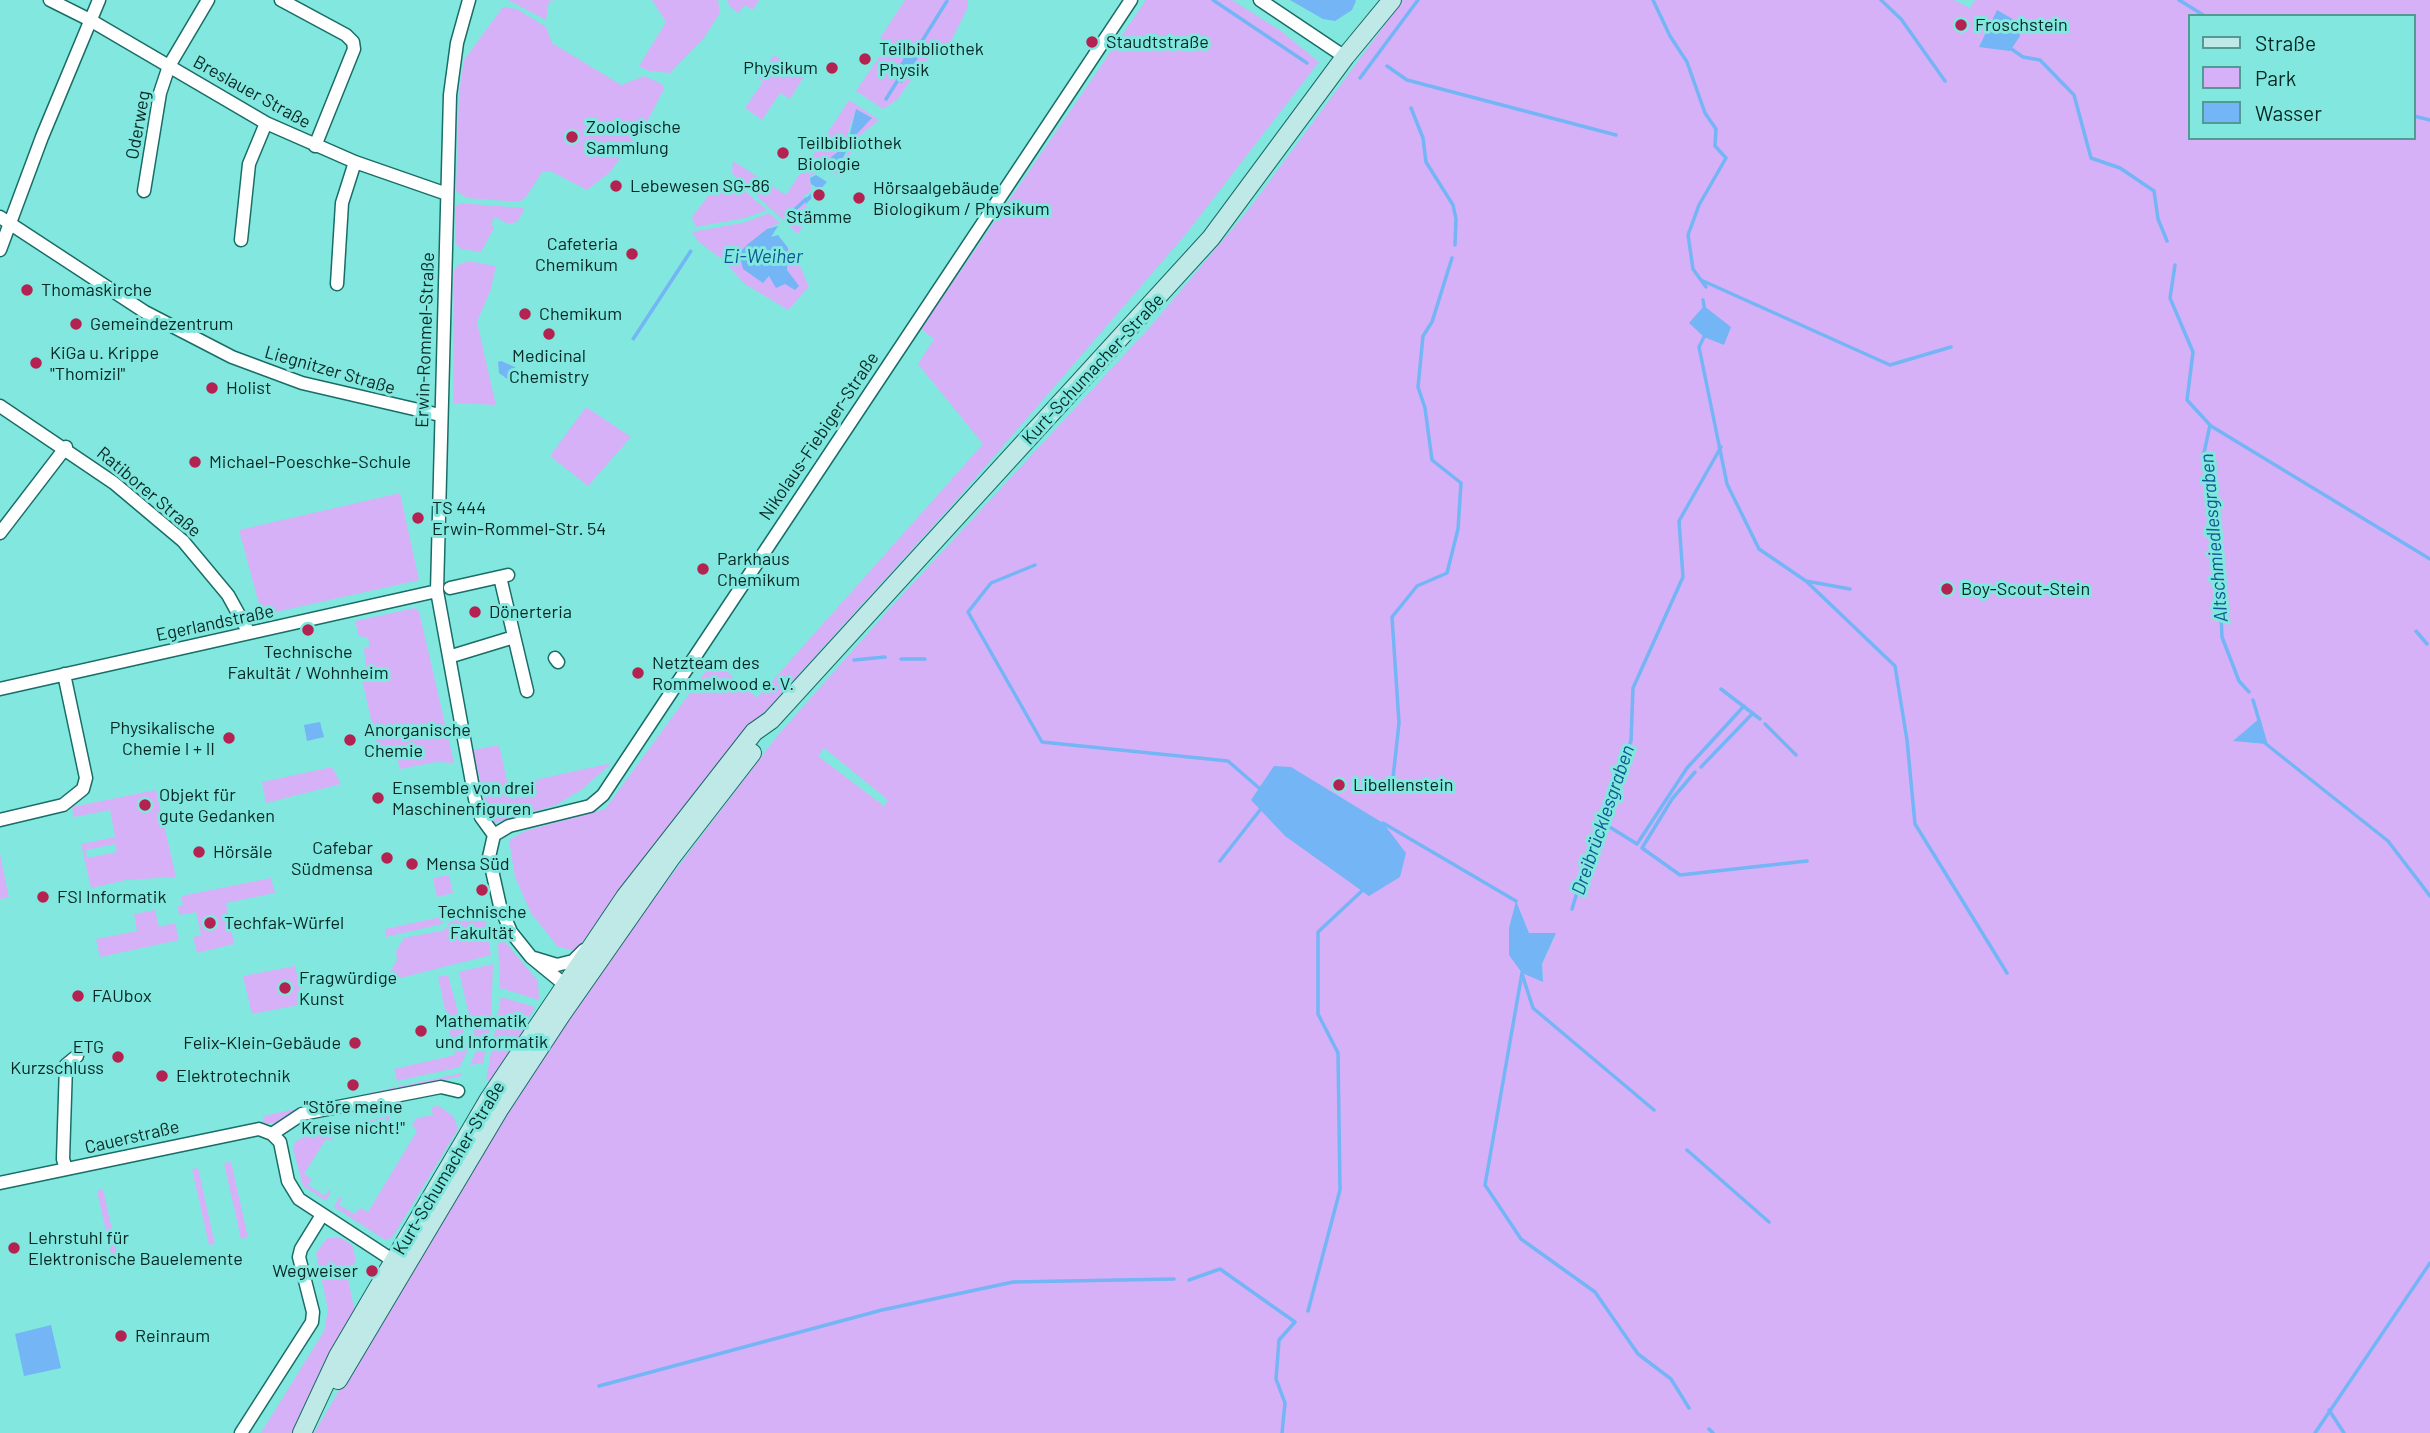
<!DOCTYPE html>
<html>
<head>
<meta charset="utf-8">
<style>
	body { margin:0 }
	#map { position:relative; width:2430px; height:1433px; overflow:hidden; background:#82e7de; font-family:Barlow,sans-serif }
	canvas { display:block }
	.legend { position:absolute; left:2188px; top:14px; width:228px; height:126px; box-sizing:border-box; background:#82e7de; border:2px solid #509b94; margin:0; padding:9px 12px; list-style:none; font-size:21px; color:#062825 }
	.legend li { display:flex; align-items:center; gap:14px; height:35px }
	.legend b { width:35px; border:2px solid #509b94 }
</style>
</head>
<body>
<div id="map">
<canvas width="2430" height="1433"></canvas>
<ul class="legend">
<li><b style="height:9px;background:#bfe9e6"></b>Straße</li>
<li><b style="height:19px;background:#d7b1f7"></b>Park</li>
<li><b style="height:19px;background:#73b5f5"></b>Wasser</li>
</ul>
</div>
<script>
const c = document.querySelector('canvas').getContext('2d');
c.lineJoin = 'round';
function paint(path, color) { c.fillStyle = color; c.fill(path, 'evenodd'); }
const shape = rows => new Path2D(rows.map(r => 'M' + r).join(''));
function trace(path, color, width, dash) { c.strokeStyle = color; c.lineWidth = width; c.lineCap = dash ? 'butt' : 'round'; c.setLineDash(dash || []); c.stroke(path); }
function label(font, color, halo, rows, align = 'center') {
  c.font = font + ' Barlow,sans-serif'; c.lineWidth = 6; c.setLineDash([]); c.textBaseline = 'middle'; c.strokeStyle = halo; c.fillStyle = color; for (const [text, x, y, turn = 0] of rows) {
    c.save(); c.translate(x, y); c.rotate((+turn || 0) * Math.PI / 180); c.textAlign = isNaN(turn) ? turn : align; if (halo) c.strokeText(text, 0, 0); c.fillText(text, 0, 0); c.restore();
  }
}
paint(shape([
	[508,0,556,0,549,1,546,20],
	[652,0,718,0,720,13,703,39,670,73,649,71,639,66,666,22],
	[727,0,759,0,753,10,744,5,739,13,730,7],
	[905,0,968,0,967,9,950,43,923,63,897,100,883,109,856,91,888,44,880,38],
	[922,51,902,83,905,56],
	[1146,0,1232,0,1281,31,1319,62,1186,234,953,504,761,716,575,951,558,947,531,913,515,877,509,840,525,831,605,809,714,660,757,698,983,444,918,364,934,339,921,329],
	[1403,0,1954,0,1970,8,1975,0,2430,0,2430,1433,314,1433,457,1190,543,1055,627,934,778,735,892,606,1150,327,1249,209],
	[2190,16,2414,16,2414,138,2190,138],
	[2260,719,2265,744,2234,741],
	[824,748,888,800,884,806,818,756],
	[1516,902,1529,933,1556,934,1542,964,1543,981],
	[503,7,517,9,546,27,552,43,621,85,644,76,662,84,664,89,647,122,610,172,587,190,552,172,543,171,526,197,519,202,467,198,456,191,459,92,464,60],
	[774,55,805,75,790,99,780,93,762,120,745,108,763,82,758,78],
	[849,100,879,120,857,138,841,177,811,158],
	[856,109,871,118,854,137,846,156,832,157,843,148],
	[733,161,786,195,805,166,816,173,809,177,812,190,803,197,809,213,798,234,732,173],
	[727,182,740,187,767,210,745,218,696,227,692,217,712,191],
	[460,203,523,208,524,210,517,222,508,224,495,217,491,224,494,228,481,252,461,249,455,243,455,207],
	[769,213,780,223,767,229,736,263,741,261,766,277,791,277,787,270,788,248,794,252,809,287,788,310,745,284,723,260,699,242,692,232,746,222],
	[468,261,496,266,491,289,477,322,496,405,453,403,454,271,458,265],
	[586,407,631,437,588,486,550,456],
	[400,493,419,580,262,615,239,530],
	[415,608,419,611,454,763,436,762,400,769,397,758,379,756,362,679,367,675,364,648,370,646,368,638,359,636,355,621],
	[499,745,511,799,537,794,535,780,612,763,581,790,556,805,490,824,473,750],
	[332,767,341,784,266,803,262,782],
	[156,790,176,877,126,880,91,888,81,844,115,837,110,810,74,817,72,807],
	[115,844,117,852,87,858,86,850],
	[0,854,9,897,0,899],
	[449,875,453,893,437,897,433,878],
	[271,878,275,893,226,903,234,944,197,953,193,937,201,935,196,912,179,915,178,906,183,905,181,896],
	[443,907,446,918,442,924,386,937,385,929,441,917,439,908],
	[479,909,483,909,491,955,384,982,397,960,396,951,404,938,445,930,451,919,478,916],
	[155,910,159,927,175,923,179,940,100,957,96,939,137,931,134,914],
	[505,942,538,981,539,1000,500,988,498,943],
	[493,964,491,1021,483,1063,470,1065,477,1048,459,972],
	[295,966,304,1004,252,1014,243,976],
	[448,975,468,1049,460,1067,397,1081,394,1069,455,1055,438,977],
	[501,997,535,1007,496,1081,486,1080],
	[462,1073,462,1076,369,1096,369,1093],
	[342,1099,343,1101,278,1123,264,1123,263,1116],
	[439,1106,453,1116,458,1129,392,1238,385,1240,334,1207,339,1197,342,1198,339,1205,355,1214,360,1208,368,1212,417,1131,412,1125,417,1118,433,1115,431,1107],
	[389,1116,391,1126,388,1127,386,1118,334,1130,332,1141,326,1139,304,1174,312,1179,308,1185,325,1196,329,1190,331,1191,326,1201,303,1186,293,1149,295,1142,306,1135],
	[231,1162,248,1237,241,1239,224,1163],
	[198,1168,215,1244,209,1245,192,1169],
	[103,1189,120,1266,114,1267,97,1191],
	[327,1238,341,1238,352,1245,356,1260,347,1274,355,1312,294,1433,261,1433,324,1331,328,1309,316,1253]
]), '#d7b1f7');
paint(shape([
	[1290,0,1355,0,1356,1,1352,10,1335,21,1323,19],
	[1997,10,2016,21,2020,36,2010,51,1979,47],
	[904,44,922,52,902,83,896,81,895,73,905,56],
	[856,109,872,118,854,137,839,165,832,164,831,157,843,148,849,137],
	[816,175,827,182,806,204,805,200,816,187,811,184,810,178],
	[778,226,771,237,778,235,788,248,787,270,799,286,795,290,785,284,776,288,769,276,763,283,743,269,741,261,736,263,734,258,748,244,767,229],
	[690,249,693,251,634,341,631,339],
	[1704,306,1731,327,1724,345,1704,337,1689,323],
	[501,361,515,367,519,374,516,379,510,381,499,373,498,362],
	[2260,718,2266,744,2233,741],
	[320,722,324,737,307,741,304,725],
	[1274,766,1291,767,1383,823,1406,853,1400,877,1369,896,1285,836,1251,800],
	[1516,901,1529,933,1556,933,1542,964,1543,982,1522,973,1509,955,1509,928],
	[51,1325,61,1368,24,1376,15,1334]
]), '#73b5f5');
trace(shape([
	[1213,0,1307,63],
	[1653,0,1670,36,1687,62,1705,113,1716,129,1715,146,1726,158,1699,205,1688,235,1693,269,1706,287],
	[1881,0,1901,19,1945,81],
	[2179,0,2205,16],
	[2010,48,2023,57,2040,60,2074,95,2091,158,2120,168,2154,191,2158,219,2167,241],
	[917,49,947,1],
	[1387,66,1407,80,1616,135],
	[1360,78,1418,0],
	[886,99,898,80],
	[1411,108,1423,138,1426,162,1453,205,1456,219,1455,245],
	[2414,116,2430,120],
	[787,217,806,199],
	[2175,265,2170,298,2193,352,2187,400,2210,425,2204,453,2219,565,2222,637,2239,681,2249,692],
	[1701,280,1890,365,1951,347],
	[1703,300,1704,306],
	[1704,337,1699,347,1727,484,1759,549,1806,581,1850,589],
	[2211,426,2430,559],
	[1035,565,991,583,968,612,1042,742,1228,761,1259,788],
	[1806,581,1895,666,1907,740,1915,824,2007,973],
	[2416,631,2427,644],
	[901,659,925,659],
	[854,660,885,657],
	[1721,689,1760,719],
	[2253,700,2266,744,2388,841,2430,896],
	[1765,724,1796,755],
	[1701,767,1753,713],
	[1695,772,1672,799,1642,848,1680,875,1807,861],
	[1392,787,1399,723,1392,617,1417,586,1447,573,1458,529,1461,483,1432,460,1425,408,1418,387,1423,336,1432,322,1452,258],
	[1600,821,1637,844,1687,768,1744,706],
	[1382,827,1383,823,1516,901],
	[1220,861,1260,810],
	[1572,909,1599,820,1631,741,1633,688,1683,577,1679,521,1721,447],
	[1522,973,1485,1185,1521,1239,1595,1292,1638,1354,1671,1379,1689,1408],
	[1522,974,1533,1008,1654,1110],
	[1687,1150,1769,1222],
	[1189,1280,1220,1269,1295,1322,1279,1340,1276,1379,1285,1403,1282,1433],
	[1308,1311,1340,1190,1338,1053,1318,1014,1318,932,1365,888],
	[599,1386,882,1310,1013,1282,1174,1279],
	[2329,1410,2344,1433],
	[1709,1429,1713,1433],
	[2315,1433,2430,1263]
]), '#73b5f5', 3.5);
const street = shape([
	[50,0,90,20,266,123,355,162,447,194],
	[281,0,346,35,353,42,354,49,315,146],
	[469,0,457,43,450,95,437,591,475,799,481,817,494,835],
	[1260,0,1345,57],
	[144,191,160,93,169,66,208,0],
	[0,217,145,312,232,357,302,383,440,415],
	[241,240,249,164,266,123],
	[0,250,42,137,99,0],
	[337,284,342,203,355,162],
	[0,406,114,483,183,541,228,595,249,633],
	[0,533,66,447],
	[500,577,527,691],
	[450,588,508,575],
	[455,655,514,637],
	[555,658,558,662],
	[0,689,437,591],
	[0,820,63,805,83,789,86,778,64,674],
	[534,958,557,965,573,961,584,950],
	[570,989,531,957,511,932,500,906,489,857,494,835,509,826,590,806,603,795,1131,0],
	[272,1134,302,1114,441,1087,458,1091],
	[66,1169,63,1159,66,1065,77,1056],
	[0,1183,259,1129,272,1134,280,1142,288,1181,299,1199,400,1265],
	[241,1433,312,1322,313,1312,299,1257,301,1249,322,1215]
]);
const secondary = shape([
	[338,1380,500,1108,561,1015,670,859,752,753],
	[302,1433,338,1356,489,1099,625,897,754,732,771,720,1211,238,1345,57,1392,0]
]);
trace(street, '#196d67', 15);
trace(secondary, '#196d67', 20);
trace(street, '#fff', 12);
trace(secondary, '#bfe9e6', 18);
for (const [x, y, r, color] of [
	[1961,25,7,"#b32250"],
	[1092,42,7,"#b32250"],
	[865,59,7,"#b32250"],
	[832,68,7,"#b32250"],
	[572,137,7,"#b32250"],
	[783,153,7,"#b32250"],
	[616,186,7,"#b32250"],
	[819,195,7,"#b32250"],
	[859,198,7,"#b32250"],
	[632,254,7,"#b32250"],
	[27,290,7,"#b32250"],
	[525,314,7,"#b32250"],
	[76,324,7,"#b32250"],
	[549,334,7,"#b32250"],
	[36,363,7,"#b32250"],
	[212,388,7,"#b32250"],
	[195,462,7,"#b32250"],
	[418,518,7,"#b32250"],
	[703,569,7,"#b32250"],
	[1947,589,7,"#b32250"],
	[475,612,7,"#b32250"],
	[308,630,7,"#b32250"],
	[638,673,7,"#b32250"],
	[229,738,7,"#b32250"],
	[350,740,7,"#b32250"],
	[1339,785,7,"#b32250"],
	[378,798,7,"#b32250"],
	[145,805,7,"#b32250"],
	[199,852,7,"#b32250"],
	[387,858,7,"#b32250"],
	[412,864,7,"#b32250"],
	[482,890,7,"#b32250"],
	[43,897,7,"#b32250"],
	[210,923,7,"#b32250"],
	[285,988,7,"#b32250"],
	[78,996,7,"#b32250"],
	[421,1031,7,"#b32250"],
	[355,1043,7,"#b32250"],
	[118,1057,7,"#b32250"],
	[162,1076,7,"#b32250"],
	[353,1085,7,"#b32250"],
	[14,1248,7,"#b32250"],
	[372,1271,7,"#b32250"],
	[121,1336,7,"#b32250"]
]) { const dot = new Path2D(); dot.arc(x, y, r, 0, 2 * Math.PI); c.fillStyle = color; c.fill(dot); trace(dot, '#82e7de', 2.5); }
label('18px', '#062825', '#82e7de', [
	["Froschstein",1975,25],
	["Staudtstraße",1106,42],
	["Teilbibliothek",879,49],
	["Physik",879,70],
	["Physikum",818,68,"right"],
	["Zoologische",586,127],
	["Sammlung",586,148],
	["Teilbibliothek",797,143],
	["Biologie",797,164],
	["Lebewesen SG-86",630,186],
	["Hörsaalgebäude",873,188],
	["Biologikum / Physikum",873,209],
	["Stämme",819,217,"center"],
	["Cafeteria",618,244,"right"],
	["Chemikum",618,265,"right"],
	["Thomaskirche",41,290],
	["Chemikum",539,314],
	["Gemeindezentrum",90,324],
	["KiGa u. Krippe",50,353],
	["\"Thomizil\"",50,374],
	["Medicinal",549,356,"center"],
	["Chemistry",549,377,"center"],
	["Holist",226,388],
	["Michael-Poeschke-Schule",209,462],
	["TS 444",432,508],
	["Erwin-Rommel-Str. 54",432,529],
	["Parkhaus",717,559],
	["Chemikum",717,580],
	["Boy-Scout-Stein",1961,589],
	["Dönerteria",489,612],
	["Technische",308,652,"center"],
	["Fakultät / Wohnheim",308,673,"center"],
	["Netzteam des",652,663],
	["Rommelwood e. V.",652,684],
	["Physikalische",215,728,"right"],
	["Chemie I + II",215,749,"right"],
	["Anorganische",364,730],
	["Chemie",364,751],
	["Libellenstein",1353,785],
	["Ensemble von drei",392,788],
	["Maschinenfiguren",392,809],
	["Objekt für",159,795],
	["gute Gedanken",159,816],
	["Cafebar",373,848,"right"],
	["Südmensa",373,869,"right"],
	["Hörsäle",213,852],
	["Mensa Süd",426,864],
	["FSI Informatik",57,897],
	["Technische",482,912,"center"],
	["Fakultät",482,933,"center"],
	["Techfak-Würfel",224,923],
	["Fragwürdige",299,978],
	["Kunst",299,999],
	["FAUbox",92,996],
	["Mathematik",435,1021],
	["und Informatik",435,1042],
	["Felix-Klein-Gebäude",341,1043,"right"],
	["ETG",104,1047,"right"],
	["Kurzschluss",104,1068,"right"],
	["Elektrotechnik",176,1076],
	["\"Störe meine",353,1107,"center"],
	["Kreise nicht!\"",353,1128,"center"],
	["Lehrstuhl für",28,1238],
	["Elektronische Bauelemente",28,1259],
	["Wegweiser",358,1271,"right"],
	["Reinraum",135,1336]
], 'left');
label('18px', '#062825', '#82e7de', [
	["Breslauer Straße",252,92,29],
	["Oderweg",138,125,-80],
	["Erwin-Rommel-Straße",425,340,-88],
	["Kurt-Schumacher-Straße",1093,369,-47],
	["Liegnitzer Straße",330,370,16],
	["Nikolaus-Fiebiger-Straße",819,436,-56],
	["Ratiborer Straße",149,492,40],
	["Egerlandstraße",215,623,-12],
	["Cauerstraße",132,1137,-13],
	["Kurt-Schumacher-Straße",449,1168,-59]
]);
label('italic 19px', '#0d5891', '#82e7de', [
	["Ei-Weiher",763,257],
	["Altschmiedlesgraben",2214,538,-95],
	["Dreibrücklesgraben",1603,820,-71]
]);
</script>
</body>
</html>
